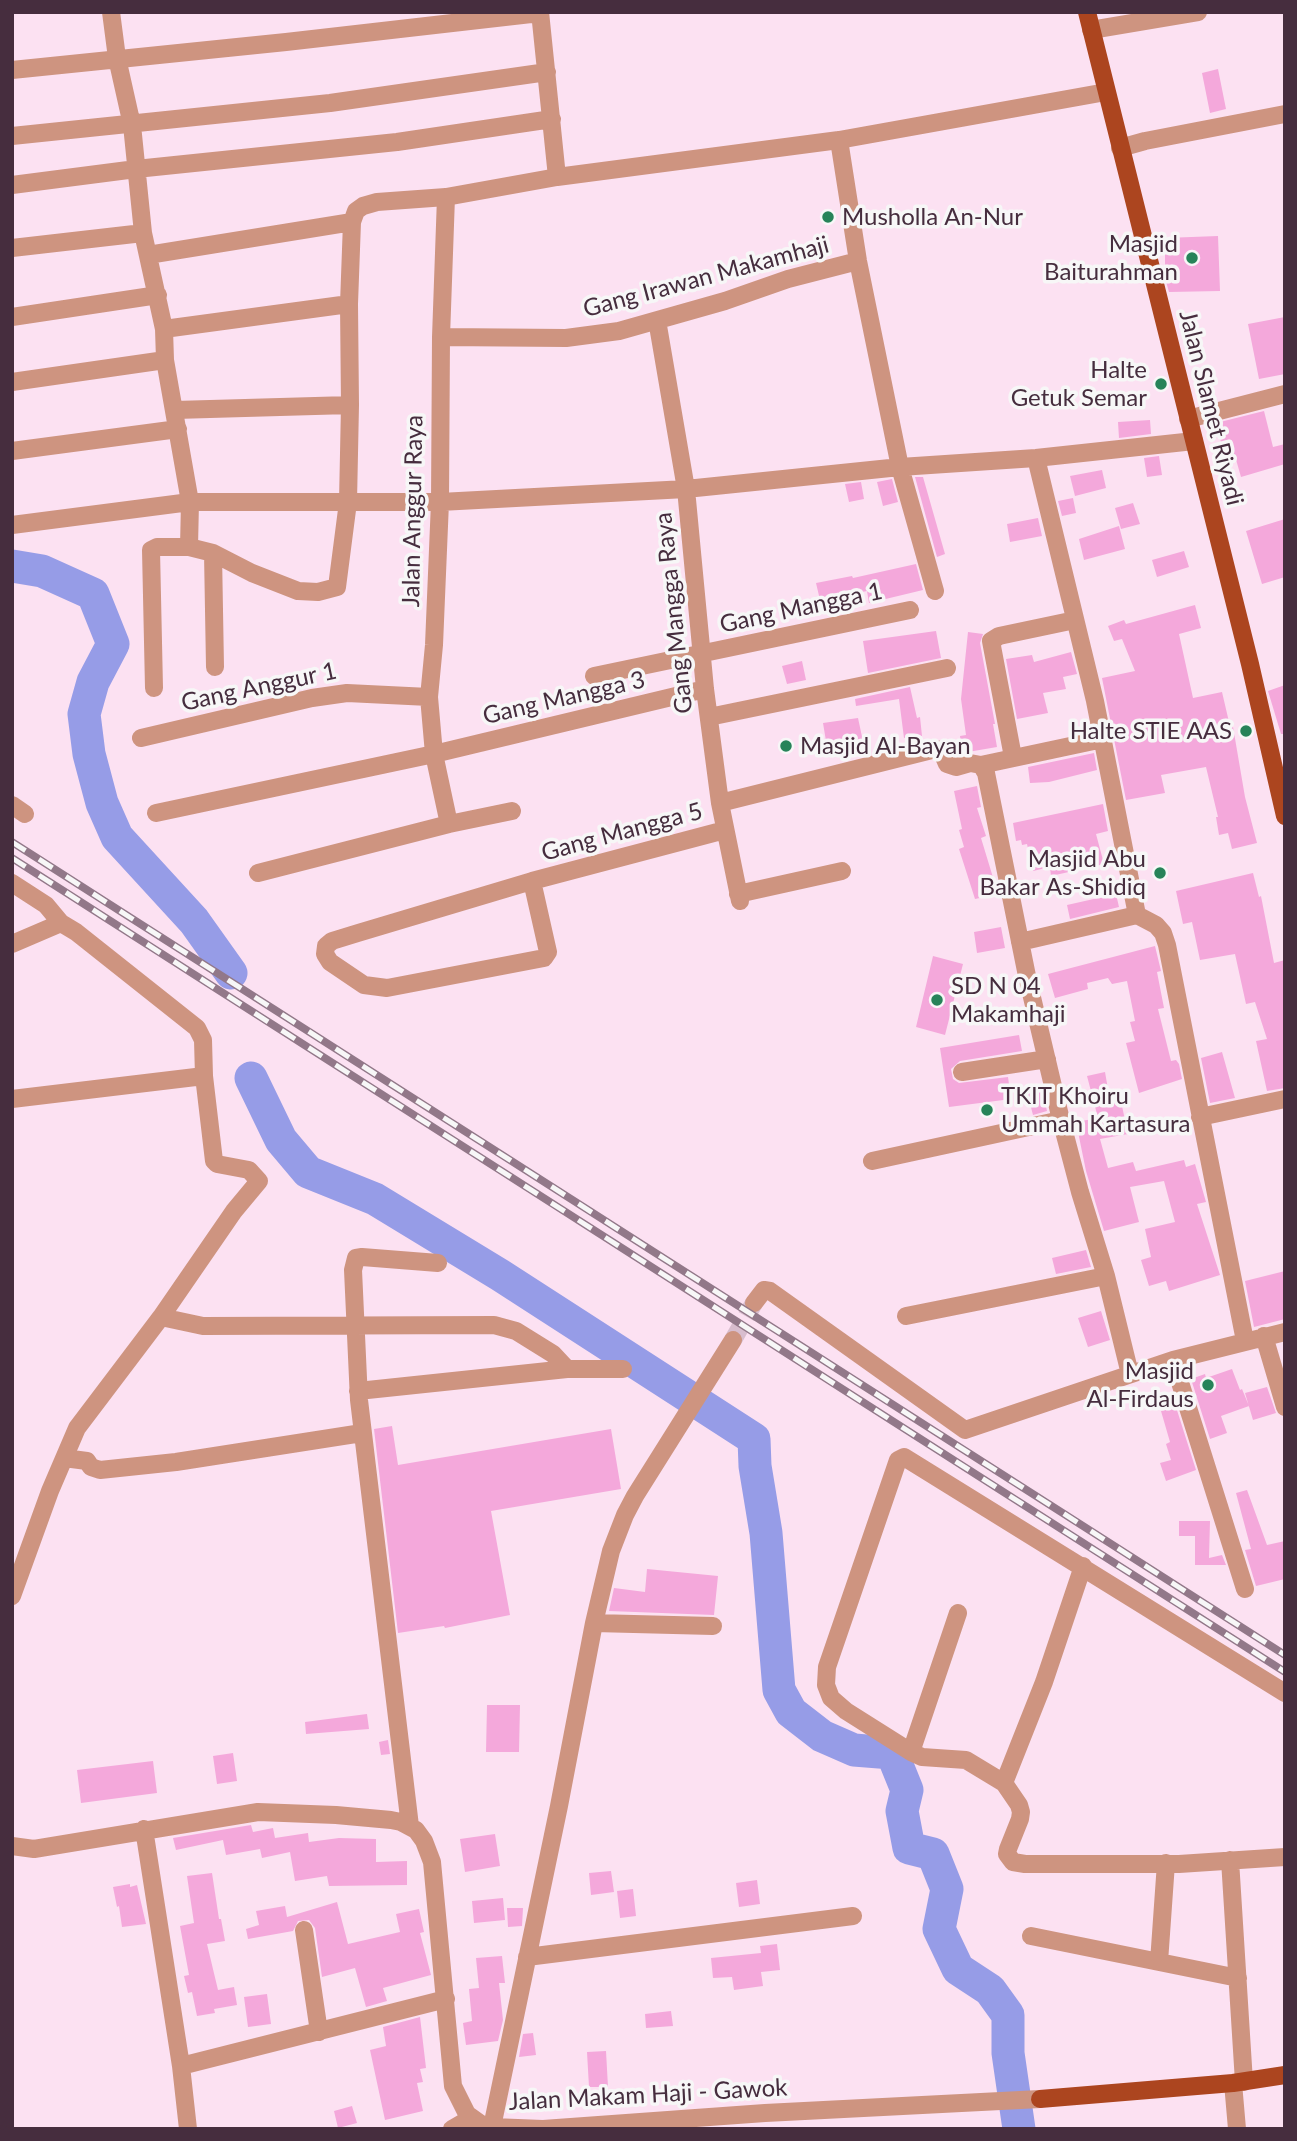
<!DOCTYPE html>
<html>
<head>
<meta charset="utf-8">
<style>
	body { margin:0 }
	#map { position:relative; width:1297px; height:2141px; overflow:hidden; background:#fce1f2; font-family:Lato,sans-serif }
	canvas { display:block }
	.frame { position:absolute; inset:0; border:14px solid #462d3e; pointer-events:none }
</style>
</head>
<body>
<div id="map">
<canvas width="1297" height="2141"></canvas>
<div class="frame"></div>
</div>
<script>
const c = document.querySelector('canvas').getContext('2d');
c.lineJoin = 'round';
const shape = rows => new Path2D(rows.map(r => 'M' + r).join(''));
function trace(path, color, width, dash) { c.strokeStyle = color; c.lineWidth = width; c.lineCap = dash ? 'butt' : 'round'; c.setLineDash(dash || []); c.stroke(path); }
function paint(path, color) { c.fillStyle = color; c.fill(path, 'evenodd'); }
function label(font, color, halo, rows, align = 'center') {
  c.font = font + ' Lato,sans-serif'; c.lineWidth = 7; c.setLineDash([]); c.textBaseline = 'middle'; c.strokeStyle = halo; c.fillStyle = color; for (const [text, x, y, turn = 0] of rows) {
    c.save(); c.translate(x, y); c.rotate((+turn || 0) * Math.PI / 180); c.textAlign = isNaN(turn) ? turn : align; if (halo) c.strokeText(text, 0, 0); c.fillText(text, 0, 0); c.restore();
  }
}
trace(shape([
	[12,566,42,571,93,594,113,644,93,682,84,714,89,754,102,803,117,837,194,921,231,973],
	[251,1078,281,1140,308,1172,375,1199,500,1275,754,1439,755,1466,766,1533,779,1690,791,1712,822,1736,854,1750,892,1753,907,1790,902,1811,909,1848,933,1854,947,1889,939,1929,958,1969,990,1990,1008,2015,1008,2053,1019,2129]
]), '#969ce7', 33);
paint(shape([
	[1218,69,1226,109,1210,113,1202,73],
	[1218,236,1220,291,1169,292,1165,278,1165,238],
	[1285,317,1285,374,1259,379,1248,324],
	[1264,411,1273,447,1285,444,1285,464,1241,477,1235,456,1225,458,1216,423],
	[1150,420,1151,434,1119,438,1118,422],
	[1159,456,1162,475,1147,477,1144,458],
	[1102,470,1106,488,1075,496,1070,476],
	[915,477,923,477,945,554,937,557],
	[892,479,898,502,883,506,877,482],
	[861,482,864,499,849,502,845,484],
	[1073,498,1076,513,1062,516,1058,501],
	[1133,503,1140,524,1121,529,1115,508],
	[1038,518,1042,536,1010,542,1007,524],
	[1285,519,1285,577,1262,584,1246,531],
	[1119,526,1125,549,1084,560,1079,539],
	[1184,551,1189,567,1157,577,1152,560],
	[916,564,923,590,869,603,867,591,820,600,816,583,852,576,853,578],
	[1195,605,1201,628,1179,634,1193,698,1222,692,1229,722,1232,721,1245,797,1257,843,1232,849,1228,833,1219,835,1216,817,1218,817,1206,767,1161,775,1165,793,1126,800,1102,678,1135,671,1122,639,1114,641,1108,626,1124,620,1126,624],
	[936,631,941,658,868,673,863,641],
	[968,632,983,634,980,643,995,724,993,724,997,747,962,753,960,736,966,735,961,699],
	[1071,652,1077,674,1063,677,1066,689,1043,693,1048,713,1017,719,1006,659,1032,655,1034,662],
	[802,661,806,680,787,684,782,666],
	[1285,685,1285,734,1281,734,1268,691],
	[910,687,917,718,920,717,922,736,904,738,899,699,856,706,855,699],
	[858,718,864,746,828,753,823,723],
	[1094,753,1097,770,1049,782,1030,783,1028,767],
	[977,786,981,807,977,808,986,836,981,838,998,894,975,899,959,849,964,847,959,830,962,829,954,791],
	[1103,804,1108,831,1096,834,1104,864,1051,876,1050,867,1033,871,1027,844,1022,845,1021,840,1016,841,1013,823],
	[1253,873,1259,897,1261,896,1274,963,1285,960,1285,1088,1267,1091,1256,1041,1267,1039,1255,1002,1246,1004,1235,954,1200,960,1192,922,1183,924,1176,891],
	[1116,894,1119,907,1070,919,1067,905],
	[1001,927,1005,948,977,953,974,932],
	[1155,946,1161,971,1157,972,1164,1008,1158,1009,1171,1061,1176,1060,1179,1064,1182,1079,1139,1093,1126,1043,1135,1041,1130,1022,1135,1021,1127,981,1112,984,1108,978,1087,983,1088,989,1055,998,1048,974],
	[933,956,963,964,945,1035,916,1027],
	[1019,1035,1022,1051,960,1061,951,1069,953,1079,959,1083,1008,1077,1011,1099,949,1107,940,1048],
	[1222,1052,1235,1098,1210,1103,1201,1058],
	[1105,1072,1109,1095,1119,1092,1128,1134,1100,1139,1108,1168,1133,1162,1136,1171,1184,1160,1186,1167,1195,1164,1206,1202,1197,1204,1220,1275,1169,1291,1166,1281,1149,1286,1141,1260,1151,1257,1145,1229,1175,1222,1164,1181,1130,1187,1139,1222,1104,1231,1086,1171,1076,1122,1098,1118,1087,1076],
	[1042,1089,1047,1111,1033,1115,1027,1092],
	[1086,1250,1091,1267,1056,1274,1052,1258],
	[1285,1271,1285,1319,1254,1327,1245,1281],
	[1101,1311,1110,1340,1088,1347,1078,1318],
	[1232,1369,1240,1390,1242,1389,1249,1406,1221,1416,1227,1433,1210,1439,1191,1379,1205,1374,1206,1378],
	[1267,1387,1276,1413,1253,1420,1245,1393],
	[1176,1407,1196,1470,1166,1481,1160,1463,1171,1460,1166,1444,1170,1442,1161,1411],
	[392,1426,398,1465,611,1429,621,1489,491,1511,510,1615,445,1628,444,1626,398,1633,374,1429],
	[1247,1490,1267,1545,1285,1541,1285,1579,1256,1586,1245,1550,1251,1549,1236,1493],
	[1179,1521,1210,1521,1209,1558,1222,1555,1226,1565,1195,1565,1195,1536,1179,1536],
	[647,1569,718,1576,714,1615,609,1611,614,1588,645,1592],
	[487,1705,520,1705,519,1752,486,1752],
	[367,1714,369,1729,306,1734,305,1722],
	[388,1740,390,1754,381,1755,379,1742],
	[233,1753,237,1781,217,1784,213,1756],
	[153,1761,157,1793,81,1803,77,1770],
	[251,1825,253,1832,273,1828,275,1838,308,1833,309,1842,339,1838,376,1839,376,1862,407,1861,407,1885,329,1886,327,1876,295,1881,290,1852,262,1858,260,1849,226,1855,223,1840,176,1850,173,1838],
	[495,1834,500,1866,465,1872,460,1839],
	[611,1871,614,1892,591,1895,589,1873],
	[212,1873,219,1919,221,1919,225,1941,207,1944,218,1990,234,1987,237,2005,214,2009,215,2013,197,2016,192,1992,188,1993,184,1976,189,1975,180,1926,194,1923,187,1876],
	[757,1880,760,1904,739,1907,736,1883],
	[130,1884,130,1887,137,1885,146,1924,122,1927,119,1906,117,1907,113,1887],
	[633,1889,636,1916,620,1918,617,1891],
	[503,1898,505,1920,474,1923,472,1901],
	[337,1902,348,1944,400,1932,396,1914,419,1909,424,1932,420,1933,431,1975,383,1988,387,2001,366,2007,355,1968,322,1977,315,1928,309,1920,298,1921,293,1931,248,1939,246,1929,259,1925,256,1911,285,1906,287,1917],
	[507,1908,523,1908,522,1926,508,1927],
	[777,1944,780,1970,761,1972,763,1986,734,1990,732,1977,713,1978,711,1958,761,1953,760,1946],
	[502,1956,505,1983,499,1983,503,2020,498,2041,466,2045,463,2023,472,2021,469,1989,479,1988,476,1958],
	[267,1994,271,2024,248,2027,244,1997],
	[671,2011,673,2026,646,2028,645,2014],
	[420,2017,426,2068,420,2069,423,2082,417,2083,423,2111,385,2120,370,2050,386,2046,383,2027],
	[533,2033,536,2055,519,2057,523,2034],
	[606,2051,608,2087,589,2087,587,2052],
	[352,2106,357,2123,338,2128,334,2111]
]), '#f4a8db');
trace(shape([
	[733,1340,754,1303]
]), '#d8bdce', 18, [18, 9]);
trace(shape([
	[111,12,117,58,132,125,143,233,164,329,165,360,190,502,189,547,213,553,252,573,298,591,318,592,337,587,348,502,350,405],
	[540,12,557,177],
	[1091,30,1198,12],
	[12,70,286,42,540,13],
	[12,136,330,103,547,72],
	[839,140,858,261,900,467,935,591],
	[1120,148,1145,141,1285,114],
	[12,185,136,169,397,142,552,119],
	[446,197,441,337,440,502,434,645,429,697,434,754,449,824],
	[12,248,143,233],
	[148,255,352,222],
	[12,317,158,295],
	[657,320,686,489,705,689,720,803,740,901],
	[164,329,349,304],
	[441,337,566,338,619,331,725,301,788,279,858,261],
	[12,382,165,360],
	[175,410,350,405,349,304,352,222,356,211,363,206,377,202,446,197,557,177,839,140,1106,92],
	[1188,419,1285,394],
	[12,451,178,429],
	[1036,458,1095,701,1137,915,1156,925,1163,933,1167,945,1245,1341],
	[12,525,190,502,440,502,686,489,900,467,1036,458,1194,441],
	[213,553,215,667],
	[594,676,910,610],
	[154,688,151,550,157,547,189,547],
	[709,717,947,668],
	[141,738,312,698,347,693,429,697],
	[1013,757,991,641,999,636,1075,620],
	[981,765,986,773,1027,976,1061,1120,1080,1192,1106,1276,1130,1374],
	[720,803,936,749,941,750,947,764,956,767,970,763,981,765,1103,739],
	[12,805,25,814],
	[156,813,434,754,705,689],
	[258,873,449,824,512,811],
	[532,881,548,952,544,958,387,988,364,985,330,962,325,954,326,946,332,941,358,933,532,881,725,830],
	[12,883,46,905,61,923,76,932,197,1028,203,1040,204,1076,214,1161,217,1164,249,1170,259,1181,234,1211,161,1317,203,1326,494,1325,516,1331,553,1354,567,1369,623,1369],
	[738,894,842,871],
	[1020,942,1137,915],
	[12,944,61,923],
	[962,1072,1047,1059],
	[12,1099,204,1076],
	[1200,1117,1285,1099],
	[872,1161,1061,1120],
	[754,1303,764,1290,770,1291,965,1430,1173,1360,1285,1332],
	[906,1316,1106,1276],
	[1264,1336,1285,1407],
	[1173,1360,1245,1589],
	[358,1391,567,1369],
	[64,1458,87,1461,91,1467,100,1470,176,1462,362,1433],
	[12,1596,50,1491,77,1428,161,1317],
	[594,1623,713,1626],
	[1285,1693,904,1457,898,1460,827,1667,826,1685,831,1698,846,1711,911,1752,922,1757,966,1760,1004,1783,1019,1805,1021,1812,1020,1819,1008,1849,1007,1854,1013,1862,1025,1864,1179,1864,1285,1857],
	[911,1752,958,1613],
	[1004,1783,1044,1682,1083,1566],
	[410,1826,359,1400,353,1270,356,1258,362,1257,438,1263],
	[144,1829,181,2066,188,2129],
	[12,1846,34,1849,258,1812,336,1815,391,1820,401,1822,416,1830,424,1841,432,1862,453,2086,467,2114,481,2124,492,2127,543,2129,765,2113,1040,2099],
	[1230,1860,1244,2082],
	[304,1930,319,2032],
	[1031,1936,1238,1978],
	[527,1957,853,1916],
	[1159,1962,1166,1863],
	[181,2066,446,1999],
	[1233,2083,1237,2129],
	[492,2127,559,1806,594,1623,611,1551,625,1515,635,1496,733,1340],
	[452,2129,471,2118]
]), '#ce9480', 18);
trace(shape([
	[1087,12,1250,664,1285,816],
	[1040,2099,1233,2083,1285,2075]
]), '#ac451f', 18);
const rail = shape([
	[12,842,1285,1655],
	[12,858,1285,1672]
]);
trace(rail, '#927889', 8);
trace(rail, '#f7f7f7', 5, [16]);
for (const [x, y, r, color] of [
	[828,217,7,"#278359"],
	[1192,258,7,"#278359"],
	[1161,384,7,"#278359"],
	[1246,731,7,"#278359"],
	[786,746,7,"#278359"],
	[1160,873,7,"#278359"],
	[937,1000,7,"#278359"],
	[987,1110,7,"#278359"],
	[1208,1385,7,"#278359"]
]) { const dot = new Path2D(); dot.arc(x, y, r, 0, 2 * Math.PI); c.fillStyle = color; c.fill(dot); trace(dot, '#f7f7f7', 2.5); }
label('24px', '#462d3e', '#f7f7f7', [
	["Musholla An-Nur",842,217,"left"],
	["Masjid",1178,244],
	["Baiturahman",1178,272],
	["Halte",1147,370],
	["Getuk Semar",1147,398],
	["Halte STIE AAS",1232,731],
	["Masjid Al-Bayan",800,746,"left"],
	["Masjid Abu",1146,859],
	["Bakar As-Shidiq",1146,887],
	["SD N 04",951,986,"left"],
	["Makamhaji",951,1014,"left"],
	["TKIT Khoiru",1001,1096,"left"],
	["Ummah Kartasura",1001,1124,"left"],
	["Masjid",1194,1371],
	["Al-Firdaus",1194,1399]
], 'right');
label('24px', '#462d3e', '#f7f7f7', [
	["Gang Irawan Makamhaji",706,277,-15],
	["Jalan Slamet Riyadi",1211,408,76],
	["Jalan Anggur Raya",413,511,-89],
	["Gang Mangga 1",801,608,-12],
	["Gang Mangga Raya",674,613,-96],
	["Gang Anggur 1",259,687,-12],
	["Gang Mangga 3",564,698,-13],
	["Gang Mangga 5",622,832,-15],
	["Jalan Makam Haji - Gawok",648,2095,-3]
]);
</script>
</body>
</html>
